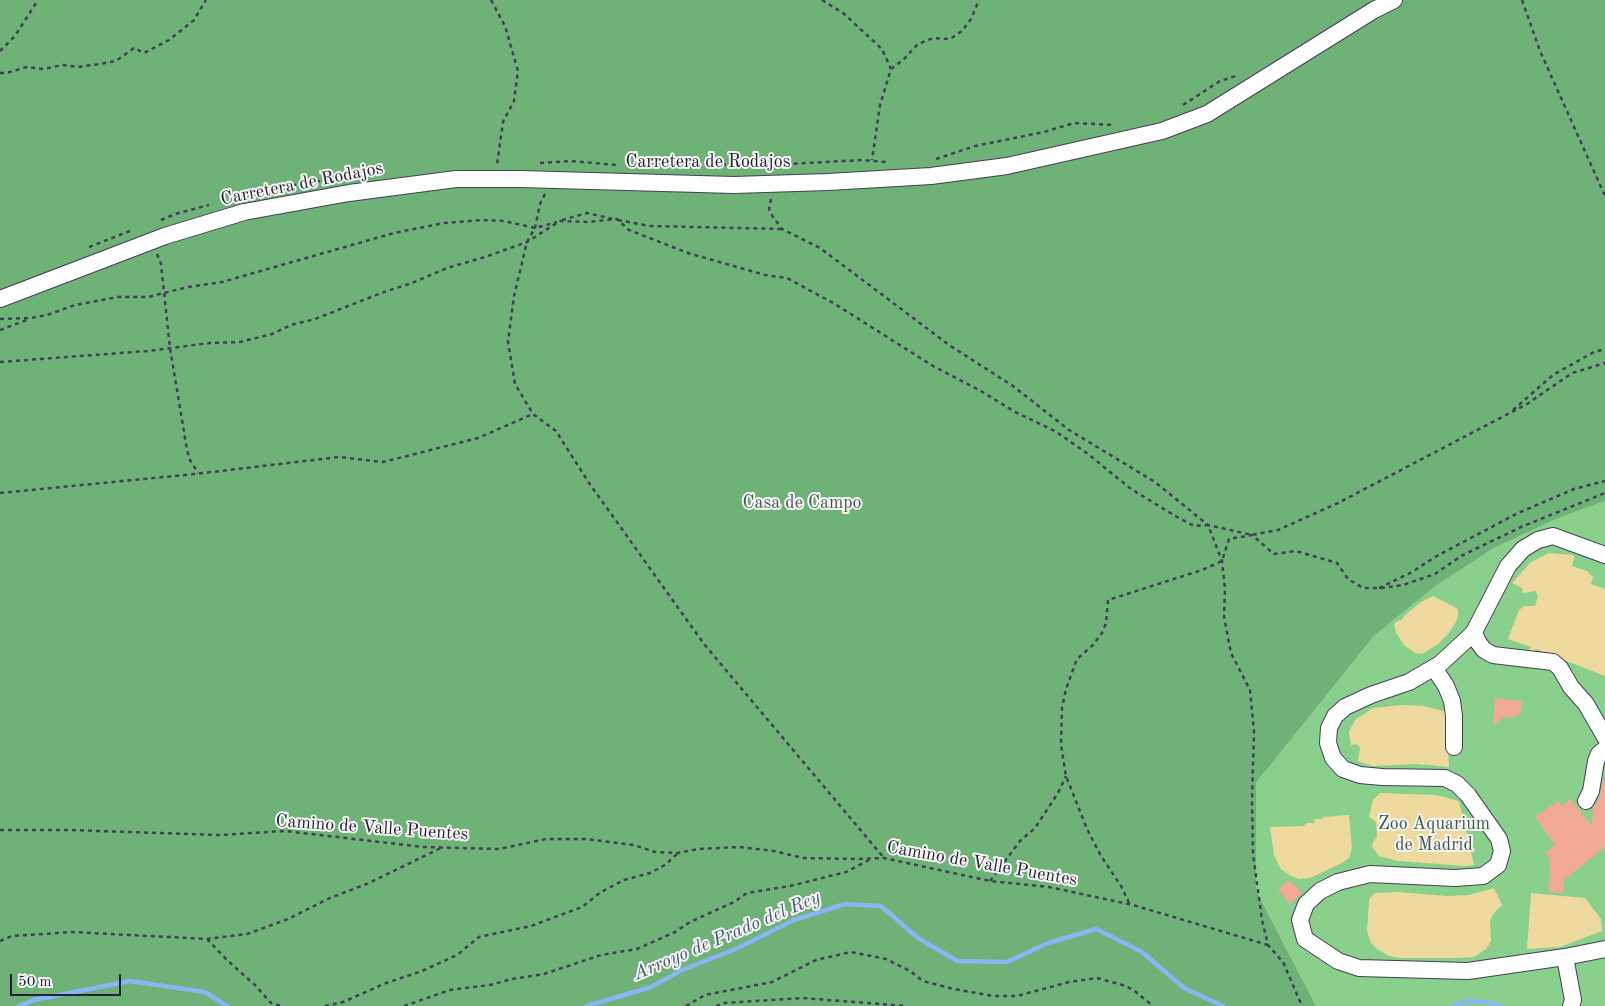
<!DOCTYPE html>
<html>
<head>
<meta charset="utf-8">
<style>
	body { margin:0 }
	#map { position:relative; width:1605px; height:1006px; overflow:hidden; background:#f4ebdb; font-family:"Old Standard TT",serif }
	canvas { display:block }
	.scale { position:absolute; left:10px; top:974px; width:111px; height:22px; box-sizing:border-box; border:2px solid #22223b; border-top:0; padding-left:6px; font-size:15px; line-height:18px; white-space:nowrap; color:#22223b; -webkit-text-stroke:4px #f6f6f2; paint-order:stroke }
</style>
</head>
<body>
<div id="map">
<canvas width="1605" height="1006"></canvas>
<div class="scale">50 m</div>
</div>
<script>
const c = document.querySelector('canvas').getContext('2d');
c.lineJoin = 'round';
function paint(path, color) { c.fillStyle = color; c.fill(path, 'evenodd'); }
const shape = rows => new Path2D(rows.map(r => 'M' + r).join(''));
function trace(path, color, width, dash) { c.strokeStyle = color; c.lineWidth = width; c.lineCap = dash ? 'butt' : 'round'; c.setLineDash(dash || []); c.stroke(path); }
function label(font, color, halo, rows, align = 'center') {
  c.font = font + ' "Old Standard TT",serif'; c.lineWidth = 4; c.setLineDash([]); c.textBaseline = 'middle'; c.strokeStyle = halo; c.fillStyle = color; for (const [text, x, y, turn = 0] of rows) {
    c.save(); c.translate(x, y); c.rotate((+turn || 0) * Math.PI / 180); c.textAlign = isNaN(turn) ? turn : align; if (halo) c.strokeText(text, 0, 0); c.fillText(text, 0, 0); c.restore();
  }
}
paint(shape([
	[1605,501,1605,1006,1316,1006,1256,890,1256,783,1374,636,1437,585,1494,548,1559,518]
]), '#88d08c');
paint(shape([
	[0,0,1605,0,1605,501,1559,518,1494,548,1437,585,1374,636,1256,783,1256,890,1316,1006,0,1006]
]), '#6eb278');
paint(shape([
	[1549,553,1573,555,1574,557,1572,566,1587,571,1593,577,1591,584,1605,589,1605,676,1536,649,1533,652,1528,651,1531,647,1508,639,1519,610,1524,606,1535,606,1538,596,1535,591,1523,593,1522,588,1512,583,1531,562],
	[1433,596,1458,609,1458,616,1456,622,1448,634,1438,644,1422,654,1415,653,1404,645,1396,633,1394,624,1399,620,1401,621,1406,614,1421,602],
	[1402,705,1424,706,1446,712,1449,767,1417,764,1372,766,1358,761,1360,748,1357,744,1351,745,1350,740,1349,732,1355,720,1373,708],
	[1380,793,1436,795,1459,801,1474,865,1465,866,1398,861,1379,856,1372,847,1373,842,1377,837,1376,822,1369,817,1373,800],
	[1349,815,1352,848,1349,858,1342,863,1310,878,1299,879,1291,876,1281,869,1274,855,1270,827,1303,826,1307,823,1315,823,1314,819,1323,819,1323,817],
	[1494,888,1502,905,1494,913,1490,920,1491,941,1486,949,1474,957,1457,958,1400,958,1389,956,1377,949,1371,943,1367,931,1369,902,1370,898,1375,893,1398,892,1447,896,1469,895],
	[1531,893,1585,898,1601,919,1602,931,1560,947,1527,949]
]), '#eeda9e');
trace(shape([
	[19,1006,34,1000,130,981,205,992,227,1006],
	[587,1006,651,987,682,970,738,948,794,920,845,904,881,906,918,938,957,961,1007,962,1048,943,1096,929,1142,952,1184,988,1223,1006],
	[1454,1006,1467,1001,1485,1002,1502,1006]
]), '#87b6f2', 4.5);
paint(shape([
	[1495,698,1522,701,1521,713,1515,717,1505,717,1493,725],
	[1604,777,1605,777,1605,847,1564,880,1563,893,1549,892,1550,859,1545,853,1555,845,1535,817,1558,801,1562,806,1570,799,1592,826,1593,808,1600,795],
	[1289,880,1302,893,1290,904,1278,890]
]), '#f1a895');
const street = shape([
	[0,299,165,236,244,212,349,193,456,179,520,179,734,185,828,182,931,176,1007,166,1162,131,1207,114,1374,10,1394,0],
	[1605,555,1553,536,1538,540,1523,549,1508,566,1474,632,1466,640,1440,664,1409,682,1371,695,1345,707,1335,716,1329,728,1328,743,1333,758,1343,769,1360,775,1382,777,1445,778,1457,784,1468,795,1499,839,1502,851,1498,865,1483,876,1455,878,1370,874,1338,882,1320,891,1306,904,1300,920,1305,939,1338,961,1359,968,1468,971,1565,957,1605,949],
	[1474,632,1478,642,1484,650,1493,655,1553,662,1560,668,1571,687,1586,704,1605,737],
	[1434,668,1446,686,1452,701,1454,716,1454,747],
	[1586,801,1591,791,1596,761,1599,754,1605,749],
	[1565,957,1573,1000,1571,1006]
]);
trace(street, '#424053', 18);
trace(shape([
	[491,0,505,26,518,71,514,101,503,122,497,165],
	[822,0,843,13,882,49,891,69,880,105,872,160],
	[1522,0,1540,51,1605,196],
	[0,51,15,36,38,0],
	[891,69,903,60,918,44,933,38,950,39,962,31,971,19,979,0],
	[0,73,6,73,27,67,43,69,63,65,78,67,100,64,116,61,134,48,144,53,169,40,194,20,206,0],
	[1183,105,1220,81,1239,75],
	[936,159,975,146,1044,132,1074,123,1114,125],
	[540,163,570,161,617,165],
	[690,167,759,162,789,164,862,160,886,162],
	[253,193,270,189,338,178],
	[545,194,540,204,535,228,527,242,514,296,508,342,515,384,533,414,556,431,589,483,704,644,884,858],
	[771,199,769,209,773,217,782,229,820,248,949,345,1013,386,1069,430,1155,482,1208,525,1252,535,1278,530,1338,503,1527,404,1572,373,1605,363],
	[161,220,175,214,209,205],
	[562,220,587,213,613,219],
	[618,220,650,226,782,229],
	[89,247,130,231],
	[157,254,161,264,170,348,187,450,190,460,198,473],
	[0,319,31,318,47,315,75,305,118,297,148,297,188,287,222,282,394,233,444,223,483,220,504,221,535,228,557,222],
	[0,330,27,320],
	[0,362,147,351,210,343,240,342,272,334,291,325,315,319,384,292,412,283,447,268,485,257,527,242,560,221,587,222,617,219,629,230,688,253,765,275,787,278,835,304,933,366,981,391,1015,412,1055,431,1088,454,1131,489,1177,517,1194,526,1208,525,1222,561,1225,589,1224,617,1231,653,1250,690,1254,732,1252,801,1253,854,1262,920,1268,945,1283,962,1302,1006],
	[1513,410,1553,375,1594,352,1605,349],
	[0,493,195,474,339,457,383,462,478,438,533,414],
	[1379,588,1412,572,1435,557,1516,514,1574,489,1605,481],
	[0,830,70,830,218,835,285,831,423,847,499,849,546,839,585,839,634,845,655,852,678,853,699,849,739,847,774,851,803,858,859,859,884,858,990,881,1049,887,1133,905,1268,945],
	[990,881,1020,841,1035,828,1058,793,1066,776],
	[1129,903,1121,886,1101,856,1087,829,1066,776,1061,745,1062,708,1066,689,1077,659,1093,645,1102,633,1106,623,1108,600,1202,570,1222,561,1229,539,1252,535,1274,554,1296,551,1337,563,1348,579,1363,588,1382,588,1403,585,1435,574,1461,556,1521,527,1605,493],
	[207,939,227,960,255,985,271,1003,281,1006],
	[0,941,12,936,72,932,207,939,247,934,288,919,330,898,369,883,441,848],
	[325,1006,343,1002,386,983,422,971,457,955,479,937,531,926,582,907,601,892,624,880,650,873,665,865,677,854],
	[404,1006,450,990,490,985,512,979,544,974,601,955,637,949,675,932,690,922,734,902,747,893,790,886,846,872,869,860],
	[686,1006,705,995,772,982,816,960,851,952,886,959,910,971,923,981,954,989,993,996,1017,996,1069,982,1097,978,1126,986,1136,992,1153,1006],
	[716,1006,724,1003,803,998,906,1006]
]), '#424053', 2.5, [4, 4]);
trace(street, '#fff', 16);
label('18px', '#22223b', '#f6f6f2', [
	["Carretera de Rodajos",708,162],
	["Carretera de Rodajos",302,184,-11],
	["Camino de Valle Puentes",372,828,4],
	["Camino de Valle Puentes",982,864,10]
]);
label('18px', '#415653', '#f6f6f2', [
	["Casa de Campo",802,503],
	["Zoo Aquarium",1434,824],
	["de Madrid",1434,845]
]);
label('italic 19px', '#45567b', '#f6f6f2', [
	["Arroyo de Prado del Rey",727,936,-23]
]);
</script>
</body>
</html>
